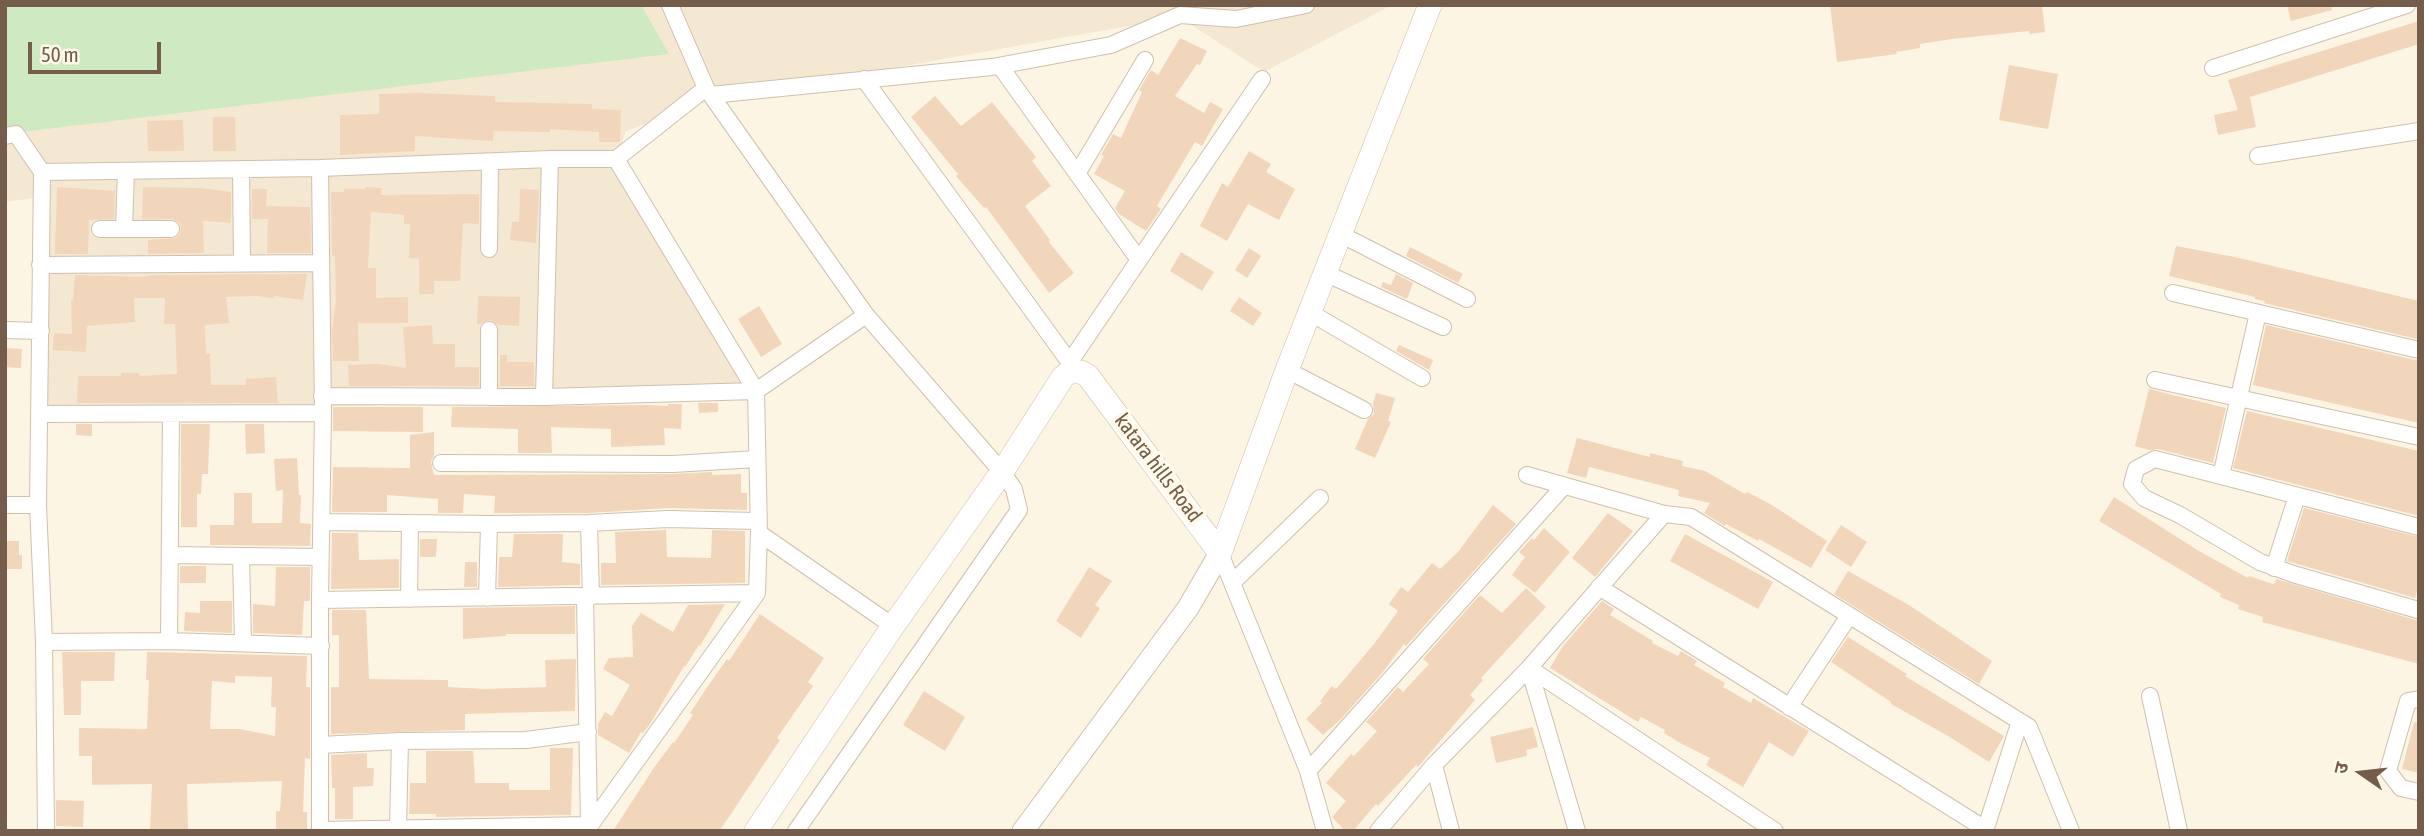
<!DOCTYPE html>
<html>
<head>
<meta charset="utf-8">
<style>
	body { margin:0 }
	#map { position:relative; width:2424px; height:836px; overflow:hidden; background:#fcf5e4; font-family:"Asap Condensed","Noto Sans Devanagari",sans-serif }
	canvas { display:block }
	.frame { position:absolute; inset:0; border:7px solid #745d4a; pointer-events:none }
	.north { position:absolute; left:2326px; top:738px; width:70px; height:70px; -webkit-text-stroke:5px #fff9ea; paint-order:stroke; rotate:284deg; font-size:19px; font-weight:700; line-height:28px; text-align:center; color:#745d4a }
	.north::after { content:''; display:block; margin:auto; width:24px; height:32px; background:#745d4a; clip-path:polygon(50% 0,100% 100%,50% 72%,0 100%) }
	.scale { position:absolute; left:28px; top:42px; width:133px; height:32px; box-sizing:border-box; border:4px solid #745d4a; border-top:0; padding-left:9px; font-size:21px; line-height:24px; white-space:nowrap; color:#745d4a; -webkit-text-stroke:5px #fff9ea; paint-order:stroke }
</style>
</head>
<body>
<div id="map">
<canvas width="2424" height="836"></canvas>
<div class="frame"></div>
<div class="north">उ</div>
<div class="scale">50 m</div>
</div>
<script>
const c = document.querySelector('canvas').getContext('2d');
c.lineJoin = 'round';
function paint(path, color) { c.fillStyle = color; c.fill(path, 'evenodd'); }
const shape = rows => new Path2D(rows.map(r => 'M' + r).join(''));
function trace(path, color, width, dash) { c.strokeStyle = color; c.lineWidth = width; c.lineCap = dash ? 'butt' : 'round'; c.setLineDash(dash || []); c.stroke(path); }
function label(font, color, halo, rows, align = 'center') {
  c.font = font + ' "Asap Condensed",sans-serif'; c.lineWidth = 7; c.setLineDash([]); c.textBaseline = 'middle'; c.strokeStyle = halo; c.fillStyle = color; for (const [text, x, y, turn = 0] of rows) {
    c.save(); c.translate(x, y); c.rotate((+turn || 0) * Math.PI / 180); c.textAlign = isNaN(turn) ? turn : align; if (halo) c.strokeText(text, 0, 0); c.fillText(text, 0, 0); c.restore();
  }
}
paint(shape([
	[5,5,1392,5,1264,72,1179,17,708,101,626,131,616,159,756,395,41,414,42,197,5,202]
]), '#f4e8d2');
paint(shape([
	[5,5,641,5,669,54,5,134]
]), '#cfeac2');
paint(shape([
	[1830,5,2042,5,2045,32,2030,34,2029,31,1952,39,1920,44,1920,48,1896,52,1897,54,1837,62],
	[2287,5,2331,5,2332,10,2291,21],
	[2419,21,2419,44,2250,97,2256,127,2218,135,2214,115,2238,110,2228,80],
	[1180,38,1207,51,1200,65,1197,64,1175,96,1204,113,1210,102,1223,109,1202,146,1195,142,1157,206,1161,209,1146,231,1119,214,1115,208,1125,191,1094,174,1104,156,1101,155,1113,134,1121,138,1142,92,1139,90,1151,70,1158,75],
	[2009,65,2058,74,2048,129,1999,120],
	[418,93,495,96,495,102,592,104,592,109,621,110,620,142,599,142,599,132,550,129,550,132,494,131,493,141,415,136,415,151,340,155,340,115,379,114,379,94],
	[935,96,961,126,992,102,1036,157,1032,161,1051,186,1025,206,1050,240,1049,242,1074,273,1049,293,986,207,984,208,956,176,958,174,911,117],
	[213,117,235,117,236,151,213,151],
	[183,120,184,151,148,151,147,121],
	[1249,151,1271,164,1266,172,1295,189,1279,220,1248,204,1227,241,1200,226,1222,183,1228,187],
	[57,187,115,191,114,219,89,220,88,254,55,254],
	[143,187,201,188,231,192,231,223,203,221,204,253,148,254,148,240,176,238,180,234,181,228,180,223,172,219,142,219],
	[365,187,382,188,381,195,479,194,479,224,463,223,460,281,434,281,434,294,419,294,419,259,409,258,410,224,404,224,404,215,371,212,368,268,376,268,376,298,408,297,408,323,358,323,359,361,333,361,332,329,336,301,335,256,332,255,331,192,344,192,344,189,365,189],
	[252,189,267,189,266,206,310,207,311,253,267,253,268,219,252,219],
	[520,189,539,190,536,243,510,240,512,222,519,222],
	[2176,246,2235,257,2419,301,2417,339,2264,303,2265,301,2255,299,2255,297,2169,276],
	[1410,247,1463,274,1458,283,1406,256],
	[1249,248,1261,256,1247,278,1235,270],
	[1181,252,1214,272,1202,291,1170,271],
	[307,274,303,300,274,296,274,298,256,296,226,297,229,323,205,325,206,354,210,353,211,385,246,385,246,379,276,377,278,403,77,403,78,376,121,376,121,373,139,373,139,376,177,374,175,324,164,324,165,298,134,298,135,322,87,326,86,352,53,350,54,333,72,334,71,300,73,300,75,275,143,277,149,275],
	[1396,274,1413,283,1407,299,1381,287,1383,282,1391,285],
	[478,296,520,297,519,326,498,325,490,320,477,325],
	[1239,297,1262,313,1253,326,1230,311],
	[759,306,782,344,761,357,738,319],
	[432,325,433,344,455,344,455,367,479,367,479,386,349,386,348,365,378,364,406,368,403,327],
	[2266,325,2419,361,2419,423,2253,385],
	[1399,345,1433,360,1429,370,1396,351],
	[5,348,22,349,21,368,5,367],
	[500,355,507,355,507,362,534,362,534,386,500,386],
	[2149,389,2226,408,2213,463,2158,449,2149,450,2135,446],
	[1376,393,1395,398,1388,421,1391,422,1375,458,1355,449,1368,419,1374,414,1373,404],
	[698,403,718,403,718,412,699,413],
	[668,404,682,404,681,429,664,428,665,445,611,447,611,429,551,427,552,453,518,453,518,429,451,427,452,407,644,405,668,406],
	[333,407,423,407,423,432,333,431],
	[2247,411,2419,451,2419,516,2233,468],
	[76,424,92,424,92,436,76,435],
	[181,424,210,424,208,474,202,474,201,494,197,494,197,527,181,527],
	[245,424,264,424,265,453,246,454],
	[434,432,434,455,431,462,434,475,673,474,712,472,712,475,741,474,741,493,747,493,747,510,668,508,589,513,494,513,495,496,464,494,463,513,438,513,438,499,387,495,387,512,332,512,333,467,410,468,410,435],
	[1577,438,1650,457,1650,453,1683,461,1682,466,1705,471,1745,494,1747,492,1772,505,1827,541,1811,568,1759,539,1758,541,1726,524,1725,526,1704,513,1710,503,1678,496,1679,490,1589,467,1586,478,1567,473],
	[297,458,299,495,301,495,300,523,311,524,310,546,210,545,210,525,234,525,234,493,252,493,252,523,282,523,283,490,276,491,274,459],
	[2114,497,2199,551,2248,578,2249,576,2273,584,2275,583,2276,579,2419,621,2419,664,2262,622,2263,617,2238,609,2239,605,2220,597,2221,594,2099,521],
	[1493,505,1516,524,1406,646,1404,644,1382,673,1341,719,1323,735,1306,719,1322,703,1320,701,1332,686,1336,689,1374,644,1398,611,1389,604,1401,587,1408,592,1432,563,1440,569,1458,552],
	[2304,508,2419,537,2419,584,2415,598,2287,561],
	[1608,513,1633,531,1595,577,1572,558],
	[1841,525,1867,542,1851,567,1825,550],
	[1544,528,1570,552,1535,593,1512,575,1525,557,1519,552,1532,538,1534,540],
	[666,530,667,557,711,558,712,530,745,531,745,583,601,585,601,563,616,563,615,532],
	[332,533,358,533,359,560,399,559,399,588,331,589],
	[514,534,563,534,562,562,580,564,580,585,498,587,499,557,512,557],
	[1685,534,1773,582,1758,609,1670,561],
	[420,539,437,539,436,557,420,557],
	[5,541,19,541,19,555,22,555,22,569,5,569],
	[465,562,477,562,477,587,464,587],
	[180,566,206,566,206,583,180,583],
	[276,567,310,567,310,601,304,601,302,635,253,633,253,604,275,606],
	[1089,567,1112,581,1095,605,1100,608,1081,638,1056,621],
	[1848,571,1909,605,1992,661,1979,684,1834,594],
	[1526,588,1546,607,1481,678,1483,680,1470,695,1475,700,1418,767,1416,765,1378,806,1376,804,1353,831,1345,831,1332,817,1346,801,1326,783,1351,754,1354,756,1377,731,1366,722,1398,687,1403,692,1429,664,1423,659,1480,595,1502,613],
	[200,601,232,601,232,633,184,631,185,612,200,613],
	[1602,601,1614,609,1610,615,1653,641,1652,643,1678,656,1681,651,1697,661,1694,665,1725,683,1723,687,1751,703,1753,698,1809,731,1793,757,1769,742,1743,787,1706,765,1710,758,1680,743,1664,733,1665,730,1641,717,1638,722,1550,668,1563,646],
	[725,604,700,646,699,645,685,667,684,666,650,724,643,733,641,732,629,753,598,735,598,724,605,712,612,716,630,685,603,669,609,658,633,657,632,626,641,613,673,632,688,605],
	[575,606,575,634,506,634,506,636,463,639,463,608],
	[332,610,366,610,369,679,448,680,448,687,485,689,546,687,545,660,576,659,575,711,465,714,465,730,331,734,331,687,339,687,339,635,332,635],
	[760,614,824,658,808,682,813,686,777,738,780,740,729,817,719,831,613,831,653,769,673,742,674,743,693,715,690,713,706,689,727,659,729,661],
	[1848,637,1907,674,1905,676,2004,736,1989,762,1948,736,1891,704,1891,702,1831,662],
	[62,652,115,652,114,681,81,681,81,715,64,715],
	[147,652,307,656,306,687,310,687,310,759,305,758,303,812,307,812,307,831,276,830,276,811,280,811,282,781,187,784,188,831,150,831,152,784,92,785,92,756,79,756,79,728,147,729,149,680,146,680],
	[235,676,272,677,271,707,276,707,275,736,240,729,210,729,212,681,235,683],
	[924,691,965,717,945,751,903,725],
	[2414,722,2419,723,2419,773,2402,769],
	[1533,727,1538,747,1526,750,1527,756,1496,763,1490,737],
	[550,748,573,748,571,815,436,817,436,814,409,814,410,783,426,783,426,751,473,751,475,783,509,783,509,790,550,790],
	[367,753,367,768,374,768,373,786,353,787,353,819,335,819,335,788,332,788,331,755],
	[56,800,84,801,83,827,56,826]
]), '#f1d6bc');
const minor = shape([
	[670,5,706,88],
	[1000,66,1139,260],
	[2213,68,2407,5],
	[864,79,1076,371],
	[711,95,992,67,1111,45,1180,15,1236,19,1306,5],
	[5,136,16,134,42,172,320,168,550,159,616,159,706,88,866,315,1002,472,1014,489,1019,510,796,831],
	[2258,156,2419,131],
	[320,168,323,413,320,600,320,831],
	[241,169,242,262],
	[42,172,38,505,44,642,46,831],
	[1077,174,1145,60],
	[100,229,171,229],
	[124,229,126,171],
	[1340,234,1467,299],
	[489,249,490,163],
	[40,265,321,263],
	[1325,273,1443,327],
	[2173,293,2419,350],
	[1309,312,1422,378],
	[5,330,41,331],
	[489,330,489,397],
	[1069,363,1262,79],
	[1287,370,1364,410],
	[2155,380,2419,437],
	[322,396,544,397,756,391,866,315],
	[544,397,550,159],
	[41,414,323,413],
	[441,463,673,464,757,459],
	[1527,475,1664,514,1691,517,2029,727,2071,831],
	[2221,476,2258,313],
	[5,505,38,505],
	[321,522,489,524,589,523,668,519,757,521],
	[589,523,591,597],
	[759,533,893,626],
	[1220,553,1308,771,1325,831],
	[170,555,320,557],
	[241,556,243,643],
	[2274,568,2297,496],
	[1232,583,1320,498],
	[1599,587,1985,829],
	[487,598,489,524],
	[409,599,410,523],
	[320,600,757,593],
	[2418,610,2293,574,2260,562,2180,515,2144,498,2132,484,2136,469,2155,459,2419,527],
	[169,641,171,414],
	[44,642,169,641,321,646],
	[2150,696,2179,831],
	[2419,699,2408,701,2388,771,2401,788,2419,792],
	[1789,707,1849,616],
	[320,745,400,741,526,740,588,732],
	[1434,765,1451,831],
	[1308,771,1564,486],
	[398,829,400,741],
	[320,830,589,825,585,597],
	[586,831,757,593,759,533,756,391,616,159],
	[1378,831,1434,765,1529,668,1664,514],
	[1577,831,1529,668,1775,831],
	[1985,831,2020,721]
]);
const tertiary = shape([
	[1023,831,1188,608,1220,553]
]);
const secondary = shape([
	[1220,553,1287,370,1430,5],
	[756,831,893,626,1002,472,1063,377,1069,372,1081,372,1088,376,1220,553]
]);
trace(minor, '#cfc0ae', 18);
trace(tertiary, '#cfc0ae', 23);
trace(secondary, '#d0bea8', 24);
trace(minor, '#fff', 16);
trace(tertiary, '#fff', 21);
trace(secondary, '#fff', 23);
label('21px', '#745d4a', '#fff9ea', [
	["katara hills Road",1158,468,53]
]);
</script>
</body>
</html>
